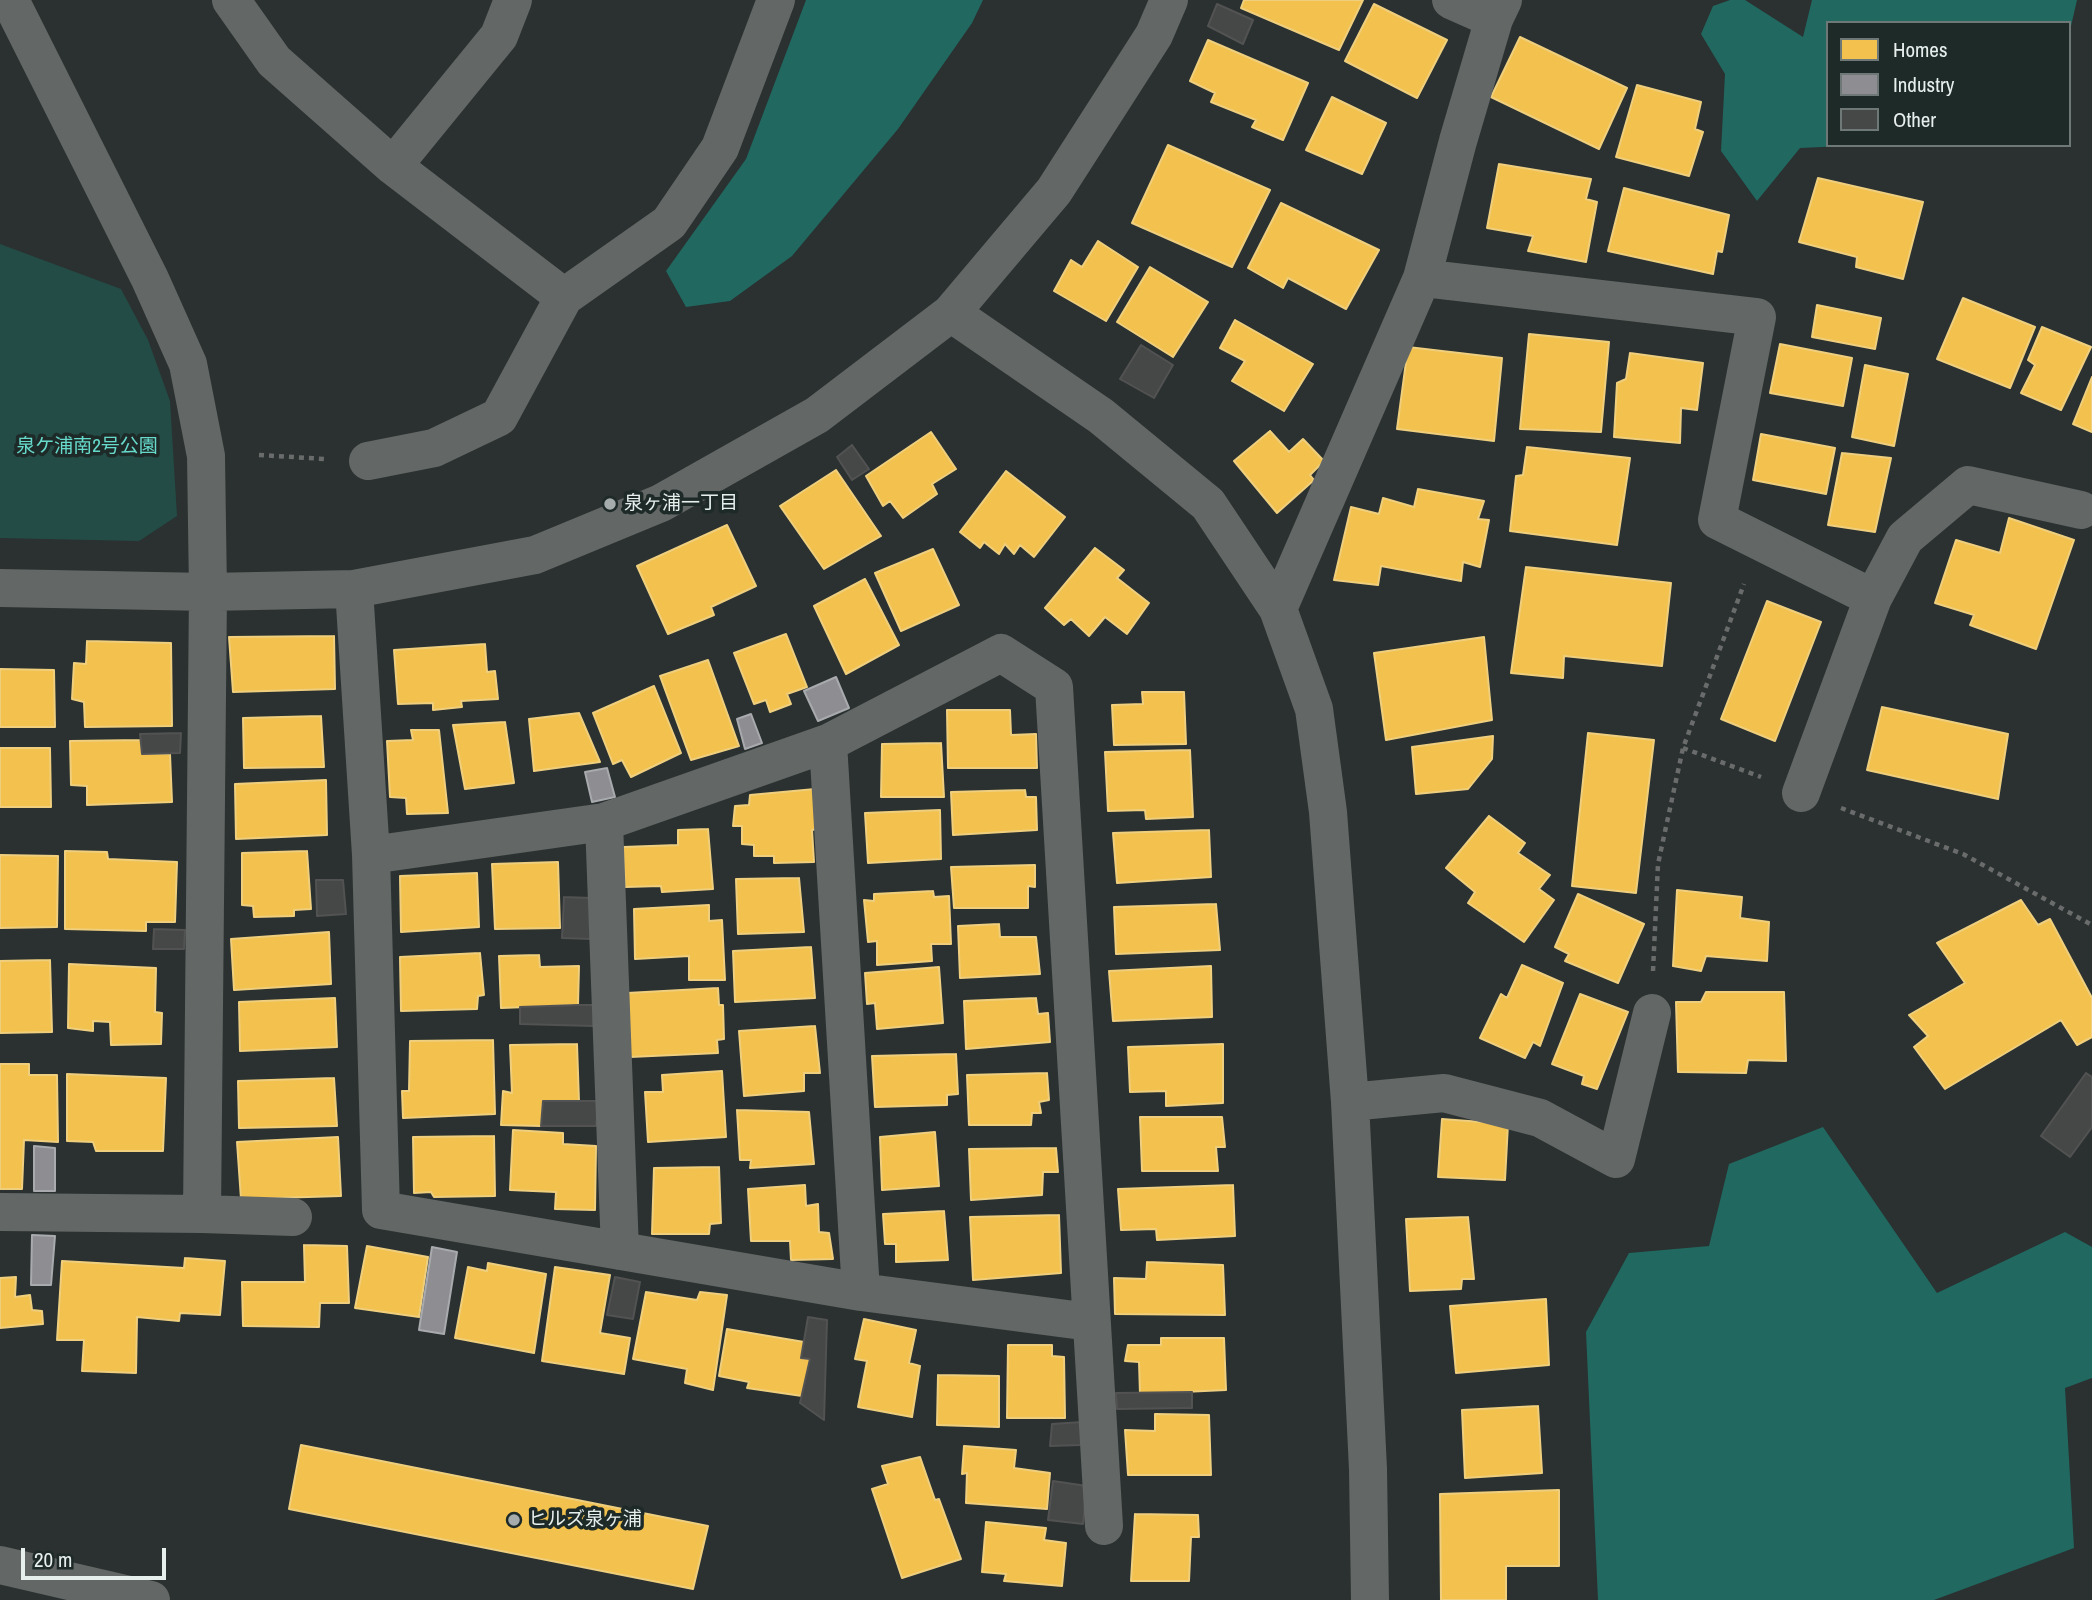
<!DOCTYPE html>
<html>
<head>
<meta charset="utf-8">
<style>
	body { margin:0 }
	#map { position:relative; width:2092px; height:1600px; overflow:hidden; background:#2a3130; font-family:"Archivo Narrow",sans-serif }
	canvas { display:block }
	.legend { position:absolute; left:1826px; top:21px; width:245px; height:126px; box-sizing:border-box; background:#1d2a28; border:2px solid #6e7977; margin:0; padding:9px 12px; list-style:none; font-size:21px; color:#e7efed }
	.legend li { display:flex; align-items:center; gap:14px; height:35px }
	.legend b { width:35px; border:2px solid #6e7977 }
	.scale { position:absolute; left:21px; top:1548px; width:145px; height:32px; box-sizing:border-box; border:4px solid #e7efed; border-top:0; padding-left:9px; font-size:21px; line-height:24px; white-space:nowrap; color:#e7efed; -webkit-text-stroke:5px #1d2a28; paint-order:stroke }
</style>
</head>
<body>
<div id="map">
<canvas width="2092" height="1600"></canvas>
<ul class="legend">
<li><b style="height:19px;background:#f2c14e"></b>Homes</li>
<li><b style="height:19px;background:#8d8d92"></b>Industry</li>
<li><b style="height:19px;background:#464847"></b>Other</li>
</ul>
<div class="scale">20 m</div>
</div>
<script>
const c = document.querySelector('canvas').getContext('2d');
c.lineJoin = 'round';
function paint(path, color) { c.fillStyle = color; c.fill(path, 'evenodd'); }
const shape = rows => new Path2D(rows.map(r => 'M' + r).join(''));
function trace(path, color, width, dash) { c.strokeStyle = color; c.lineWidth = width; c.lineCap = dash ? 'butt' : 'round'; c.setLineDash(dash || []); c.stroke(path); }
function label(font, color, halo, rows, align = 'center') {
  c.font = font + ' "Archivo Narrow","Noto Sans JP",sans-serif'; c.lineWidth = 7; c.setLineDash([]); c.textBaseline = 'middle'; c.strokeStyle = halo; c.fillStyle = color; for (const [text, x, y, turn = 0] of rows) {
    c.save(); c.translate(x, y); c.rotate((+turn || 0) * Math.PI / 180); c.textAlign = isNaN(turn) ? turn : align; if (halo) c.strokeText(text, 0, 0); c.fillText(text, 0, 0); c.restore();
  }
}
paint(shape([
	[0,244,121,289,148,340,170,401,177,516,139,541,0,538]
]), '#244c47');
paint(shape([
	[806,0,983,0,972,23,898,129,792,256,730,301,686,307,666,271,746,159],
	[1730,0,1745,0,1803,37,1812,0,2077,0,2069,35,2069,23,1828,23,1828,145,1867,145,1800,148,1757,201,1721,151,1725,74,1701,34,1713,6],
	[1823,1127,1937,1293,2065,1232,2092,1247,2092,1378,2065,1388,2074,1548,1934,1600,1598,1600,1586,1332,1629,1253,1709,1246,1729,1164]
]), '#216860');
const homes = shape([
	[1244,0,1363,0,1339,50,1241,8,1244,0],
	[1374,4,1447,40,1417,98,1345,61,1374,4],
	[1520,37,1627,88,1599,149,1491,97,1520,37],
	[1208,40,1308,83,1283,140,1252,127,1256,120,1211,102,1215,93,1190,81,1208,40],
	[1637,85,1701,102,1695,129,1703,132,1689,176,1616,157,1637,85],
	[1332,97,1386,123,1362,174,1306,150,1332,97],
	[1168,145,1270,190,1232,267,1132,223,1168,145],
	[1499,164,1591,179,1586,199,1597,202,1586,262,1528,251,1533,236,1487,228,1499,164],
	[1818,178,1923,202,1903,279,1856,267,1857,257,1799,242,1818,178],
	[1624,188,1729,215,1722,252,1717,251,1713,274,1608,251,1624,188],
	[1281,203,1379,250,1346,309,1288,278,1283,288,1248,268,1281,203],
	[1098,241,1138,267,1106,321,1054,291,1071,260,1082,267,1098,241],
	[1150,267,1208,302,1173,357,1117,322,1150,267],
	[1963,298,2035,327,2010,388,1937,359,1963,298],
	[1817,305,1881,318,1875,349,1812,337,1817,305],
	[1235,320,1313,364,1284,411,1232,381,1245,361,1220,348,1235,320],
	[2042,327,2091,347,2061,410,2021,393,2035,365,2028,360,2042,327],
	[1529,334,1609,342,1601,432,1520,429,1529,334],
	[1780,344,1852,358,1843,406,1770,393,1780,344],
	[1408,347,1502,358,1494,441,1397,429,1408,347],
	[1630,353,1703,363,1697,410,1681,408,1680,443,1614,437,1617,383,1626,379,1630,353],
	[1865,365,1908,374,1894,446,1852,437,1865,365],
	[2092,377,2092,432,2073,424,2092,377],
	[1270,431,1289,452,1303,439,1324,461,1310,475,1314,480,1277,513,1234,461,1270,431],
	[931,432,956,469,932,484,937,494,903,518,890,501,883,506,866,476,931,432],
	[1761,434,1835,448,1826,494,1753,480,1761,434],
	[1527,447,1630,458,1617,545,1510,531,1516,476,1523,475,1527,447],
	[1842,453,1891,458,1875,532,1828,525,1842,453],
	[836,470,881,536,824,569,780,506,836,470],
	[1006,471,1065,517,1034,557,1020,545,1014,554,1005,544,999,554,984,542,980,548,960,532,1006,471],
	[1418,489,1484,501,1478,519,1489,520,1480,567,1463,562,1461,581,1381,566,1378,585,1334,580,1351,507,1379,514,1383,498,1414,507,1418,489],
	[2009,518,2074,540,2036,649,1970,625,1974,615,1935,603,1956,540,2000,553,2009,518],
	[727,525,756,586,711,607,714,615,668,634,637,566,727,525],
	[1095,548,1124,570,1117,578,1149,603,1127,634,1105,617,1089,636,1071,619,1064,625,1045,608,1095,548],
	[933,549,959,605,901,631,875,573,933,549],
	[1526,567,1671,583,1662,666,1564,656,1563,678,1511,673,1526,567],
	[865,579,899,645,846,674,814,606,865,579],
	[1767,601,1821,622,1775,741,1721,719,1767,601],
	[786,634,807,687,787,694,791,704,770,712,766,700,754,704,734,653,786,634],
	[334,636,335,689,233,692,229,637,334,636],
	[1484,637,1492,720,1386,740,1374,653,1484,637],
	[87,641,171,643,172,726,85,727,84,702,72,699,74,663,86,664,87,641],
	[485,644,487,672,495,671,498,699,461,701,462,707,433,710,433,703,398,704,394,650,485,644],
	[708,660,739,746,691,760,660,676,708,660],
	[0,669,54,670,55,727,0,727,0,669],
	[654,686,681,753,631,777,622,760,613,764,593,713,654,686],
	[1142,692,1184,692,1186,744,1114,745,1112,705,1143,704,1142,692],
	[1882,707,2008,734,1998,799,1867,770,1882,707],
	[947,710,1010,710,1011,735,1036,734,1037,768,948,768,947,710],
	[579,713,600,762,534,771,529,719,579,713],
	[321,716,324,767,244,768,243,718,321,716],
	[505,722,514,783,465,789,453,725,505,722],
	[411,730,439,730,448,813,407,814,406,798,390,797,387,741,413,740,411,730],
	[1588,733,1654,740,1636,893,1572,886,1588,733],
	[1493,736,1492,759,1468,789,1416,794,1412,747,1493,736],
	[141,740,142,754,170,754,172,802,87,805,87,786,71,785,70,741,141,740],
	[941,743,944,797,881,797,882,744,941,743],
	[0,748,50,748,51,807,0,807,0,748],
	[1190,750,1193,817,1146,819,1145,810,1108,811,1105,752,1190,750],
	[326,780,327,835,236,839,235,784,326,780],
	[815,789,819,829,812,830,814,862,774,863,774,856,754,856,754,845,742,844,742,826,733,826,735,806,749,805,750,795,815,789],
	[1025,790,1026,797,1036,797,1037,830,953,835,951,792,1025,790],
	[940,810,941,859,868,863,865,813,940,810],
	[1489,816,1525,843,1518,853,1550,875,1539,889,1554,900,1524,942,1468,903,1475,892,1446,868,1489,816],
	[708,829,713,889,662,892,661,886,625,887,623,847,678,845,678,830,708,829],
	[1209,830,1211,877,1117,883,1113,833,1209,830],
	[65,851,107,852,108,859,177,862,175,922,146,922,146,931,65,929,65,851],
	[307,851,311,909,294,910,294,916,254,917,253,906,242,905,242,853,307,851],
	[0,855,58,856,57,927,0,928,0,855],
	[558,862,560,928,495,929,492,864,558,862],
	[1035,865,1035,887,1028,886,1028,908,954,908,951,867,1035,865],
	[477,873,479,927,401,932,400,876,477,873],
	[799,878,804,932,738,934,736,879,799,878],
	[1677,890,1742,897,1740,918,1769,922,1767,961,1706,956,1701,971,1673,966,1677,890],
	[933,891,934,897,949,896,951,944,931,944,932,961,877,965,877,941,868,942,864,900,874,901,874,894,933,891],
	[1578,894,1644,924,1618,983,1565,961,1569,954,1555,947,1578,894],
	[2021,900,2038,925,2050,919,2092,998,2092,1037,2077,1045,2061,1020,1945,1089,1914,1047,1928,1036,1909,1015,1965,983,1937,943,2021,900],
	[1216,904,1220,950,1116,954,1114,907,1216,904],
	[709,905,709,921,722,920,725,980,689,980,689,956,635,959,634,909,709,905],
	[999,924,1000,937,1036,937,1040,974,960,978,958,926,999,924],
	[329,932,331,984,234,990,231,939,329,932],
	[811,947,815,998,735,1002,733,951,811,947],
	[480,953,484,995,478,996,477,1009,401,1011,400,957,480,953],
	[539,955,540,967,579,966,578,1005,501,1008,499,956,539,955],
	[50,960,52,1032,0,1033,0,961,50,960],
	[69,964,156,968,155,1012,162,1013,161,1044,111,1045,110,1022,93,1021,93,1031,68,1028,69,964],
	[1522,965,1563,983,1540,1046,1533,1042,1525,1058,1480,1038,1501,994,1507,998,1522,965],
	[1211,966,1212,1017,1113,1021,1109,971,1211,966],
	[939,967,943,1023,877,1029,875,1003,867,1004,865,973,939,967],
	[718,988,719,1005,723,1005,724,1039,717,1040,718,1053,630,1057,627,993,718,988],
	[1706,992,1784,992,1786,1061,1748,1060,1746,1073,1678,1072,1676,1002,1701,1002,1706,992],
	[1580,994,1628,1012,1597,1089,1582,1084,1584,1076,1552,1064,1580,994],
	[335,998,337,1047,240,1051,239,1002,335,998],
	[1036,998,1038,1014,1048,1013,1050,1042,966,1049,964,1001,1036,998],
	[815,1026,820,1073,804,1073,804,1091,744,1096,739,1031,815,1026],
	[493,1040,495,1114,403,1118,402,1091,409,1091,410,1041,493,1040],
	[577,1044,579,1102,543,1101,541,1126,501,1125,503,1091,512,1093,510,1045,577,1044],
	[1223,1044,1223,1103,1166,1106,1166,1091,1130,1092,1128,1047,1223,1044],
	[956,1054,958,1094,947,1095,947,1105,875,1107,872,1056,956,1054],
	[0,1064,29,1064,29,1075,57,1075,58,1142,24,1140,22,1189,0,1189,0,1064],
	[722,1071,726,1137,648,1142,645,1092,663,1092,662,1075,722,1071],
	[1047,1073,1049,1100,1039,1102,1041,1113,1032,1113,1031,1125,969,1125,967,1075,1047,1073],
	[67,1074,166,1078,163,1151,96,1151,93,1142,67,1141,67,1074],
	[334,1078,337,1126,239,1128,238,1081,334,1078],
	[737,1110,809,1112,814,1164,750,1168,751,1160,740,1160,737,1110],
	[1140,1117,1222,1117,1225,1147,1216,1147,1218,1171,1142,1171,1140,1117],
	[1442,1119,1508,1124,1505,1180,1438,1177,1442,1119],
	[513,1130,563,1133,563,1144,596,1146,595,1210,555,1209,556,1192,510,1190,513,1130],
	[935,1132,939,1186,882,1190,880,1137,935,1132],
	[494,1136,495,1196,434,1197,431,1192,414,1193,413,1137,494,1136],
	[338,1137,341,1196,241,1199,237,1142,338,1137],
	[1056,1148,1058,1172,1043,1172,1042,1195,971,1200,969,1149,1056,1148],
	[719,1167,721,1223,710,1224,709,1234,652,1234,654,1168,719,1167],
	[805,1185,806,1206,818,1204,819,1232,829,1233,833,1259,791,1260,790,1241,751,1241,748,1189,805,1185],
	[1233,1185,1235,1236,1157,1240,1156,1229,1121,1230,1118,1189,1233,1185],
	[944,1211,948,1260,896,1262,896,1244,885,1244,883,1214,944,1211],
	[1059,1215,1061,1273,973,1280,970,1217,1059,1215],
	[1468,1217,1474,1279,1462,1279,1461,1289,1410,1291,1406,1219,1468,1217],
	[304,1245,347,1246,349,1303,320,1303,319,1327,243,1326,242,1282,305,1282,304,1245],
	[367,1246,428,1257,419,1317,355,1308,367,1246],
	[185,1258,225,1261,220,1315,180,1313,179,1321,137,1317,136,1373,82,1371,84,1340,57,1340,62,1261,184,1268,185,1258],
	[1147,1262,1223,1265,1225,1315,1115,1314,1114,1278,1146,1279,1147,1262],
	[488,1263,546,1274,534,1353,455,1338,468,1267,487,1271,488,1263],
	[555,1267,610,1275,600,1333,630,1338,624,1374,542,1361,555,1267],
	[16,1277,15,1297,30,1295,32,1310,42,1311,43,1324,0,1328,0,1278,16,1277],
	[646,1292,697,1300,700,1292,727,1295,713,1390,685,1383,687,1369,633,1359,646,1292],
	[1546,1299,1549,1365,1456,1373,1450,1306,1546,1299],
	[864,1319,916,1330,909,1363,920,1366,912,1417,858,1407,867,1361,855,1359,864,1319],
	[727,1329,804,1342,801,1358,810,1359,802,1396,747,1388,749,1382,719,1376,727,1329],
	[1161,1338,1224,1338,1226,1390,1140,1394,1139,1362,1125,1361,1128,1345,1161,1345,1161,1338],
	[1008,1345,1052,1345,1052,1356,1064,1357,1065,1418,1007,1418,1008,1345],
	[938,1375,999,1376,999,1427,937,1425,938,1375],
	[1538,1406,1542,1473,1465,1478,1462,1410,1538,1406],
	[1155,1414,1209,1415,1211,1475,1128,1475,1125,1430,1155,1431,1155,1414],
	[301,1445,708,1526,693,1589,289,1509,301,1445],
	[964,1446,1016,1450,1014,1468,1050,1473,1047,1509,966,1503,967,1473,962,1474,964,1446],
	[920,1457,935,1500,939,1499,961,1559,902,1578,872,1489,888,1484,882,1466,920,1457],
	[1559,1490,1559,1566,1506,1566,1506,1600,1441,1600,1440,1494,1559,1490],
	[1135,1514,1198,1515,1199,1537,1191,1537,1189,1581,1131,1581,1135,1514],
	[986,1522,1046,1528,1044,1540,1066,1543,1062,1586,1004,1581,1006,1574,982,1572,986,1522]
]);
paint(homes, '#f2c14e');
trace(homes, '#efcf7e', 2);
const industry = shape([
	[836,677,849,708,818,721,804,691,836,677],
	[751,714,762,743,745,749,737,719,751,714],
	[607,768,615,797,592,802,585,772,607,768],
	[34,1146,55,1148,55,1191,34,1191,34,1146],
	[32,1235,55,1236,51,1285,31,1285,32,1235],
	[432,1247,457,1252,444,1334,419,1330,432,1247]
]);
paint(industry, '#8d8d92');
trace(industry, '#a8aaad', 2);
const building = shape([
	[1217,4,1253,20,1243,44,1208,26,1217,4],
	[1141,345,1173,365,1154,398,1120,379,1141,345],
	[852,445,869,469,852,480,837,457,852,445],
	[181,733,180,753,142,754,140,734,181,733],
	[316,880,343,880,346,914,317,916,316,880],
	[564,897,591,898,591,939,562,938,564,897],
	[154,929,185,930,184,949,153,949,154,929],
	[578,1005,594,1005,593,1026,520,1024,520,1007,578,1005],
	[2086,1073,2092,1077,2092,1127,2070,1157,2041,1136,2086,1073],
	[543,1101,599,1101,596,1126,541,1126,543,1101],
	[615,1277,640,1282,633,1319,607,1315,615,1277],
	[808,1317,827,1320,824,1420,800,1403,810,1359,801,1358,808,1317],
	[1192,1392,1192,1408,1117,1409,1116,1393,1192,1392],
	[1082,1422,1081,1445,1050,1446,1052,1424,1082,1422],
	[1053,1481,1087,1486,1083,1524,1048,1520,1053,1481]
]);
paint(building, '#464847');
trace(building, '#525252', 2);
trace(shape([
	[259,455,325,459],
	[1683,748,1761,777],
	[1841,808,1963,854,2092,925],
	[1653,971,1658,864,1683,748,1744,584]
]), '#6a6c6c', 4.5, [5, 5]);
trace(shape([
	[231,0,274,61,393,166,564,297],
	[1451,0,1494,19],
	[393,166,499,36,513,0],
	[1422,278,1757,317,1717,520,1873,598],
	[951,313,1101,416,1208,504,1278,609,1314,709,1328,812,1350,1102,1368,1469,1370,1600],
	[368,461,434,448,499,417,564,297,669,223,720,148,776,0],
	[0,588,208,592,354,589,535,555,661,503,817,415,951,313,1054,191,1154,35,1169,0],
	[354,589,371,855,381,1210,861,1292,1090,1322],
	[1278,609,1422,278,1458,141,1494,19,1503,0],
	[828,743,861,1292],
	[1801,793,1873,598,1905,538,1968,485,2081,510],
	[604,822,620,1251],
	[371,855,604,822,828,743,1001,653,1054,687,1104,1526],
	[1350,1102,1444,1093,1540,1118,1616,1159,1652,1013],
	[0,1212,202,1214,208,592,206,456,188,364,150,279,10,0],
	[202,1214,293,1217],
	[0,1565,151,1600]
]), '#636766', 38);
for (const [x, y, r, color] of [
	[610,504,7,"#a5acab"],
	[514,1520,7,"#a5acab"]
]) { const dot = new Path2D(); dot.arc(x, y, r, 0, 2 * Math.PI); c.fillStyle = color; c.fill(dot); trace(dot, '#1d2a28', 2.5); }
label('19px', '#67dacc', '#1d2a28', [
	["泉ケ浦南2号公園",87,447]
]);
label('19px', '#e7efed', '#1d2a28', [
	["泉ヶ浦一丁目",624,504],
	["ヒルズ泉ヶ浦",528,1520]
], 'left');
</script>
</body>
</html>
